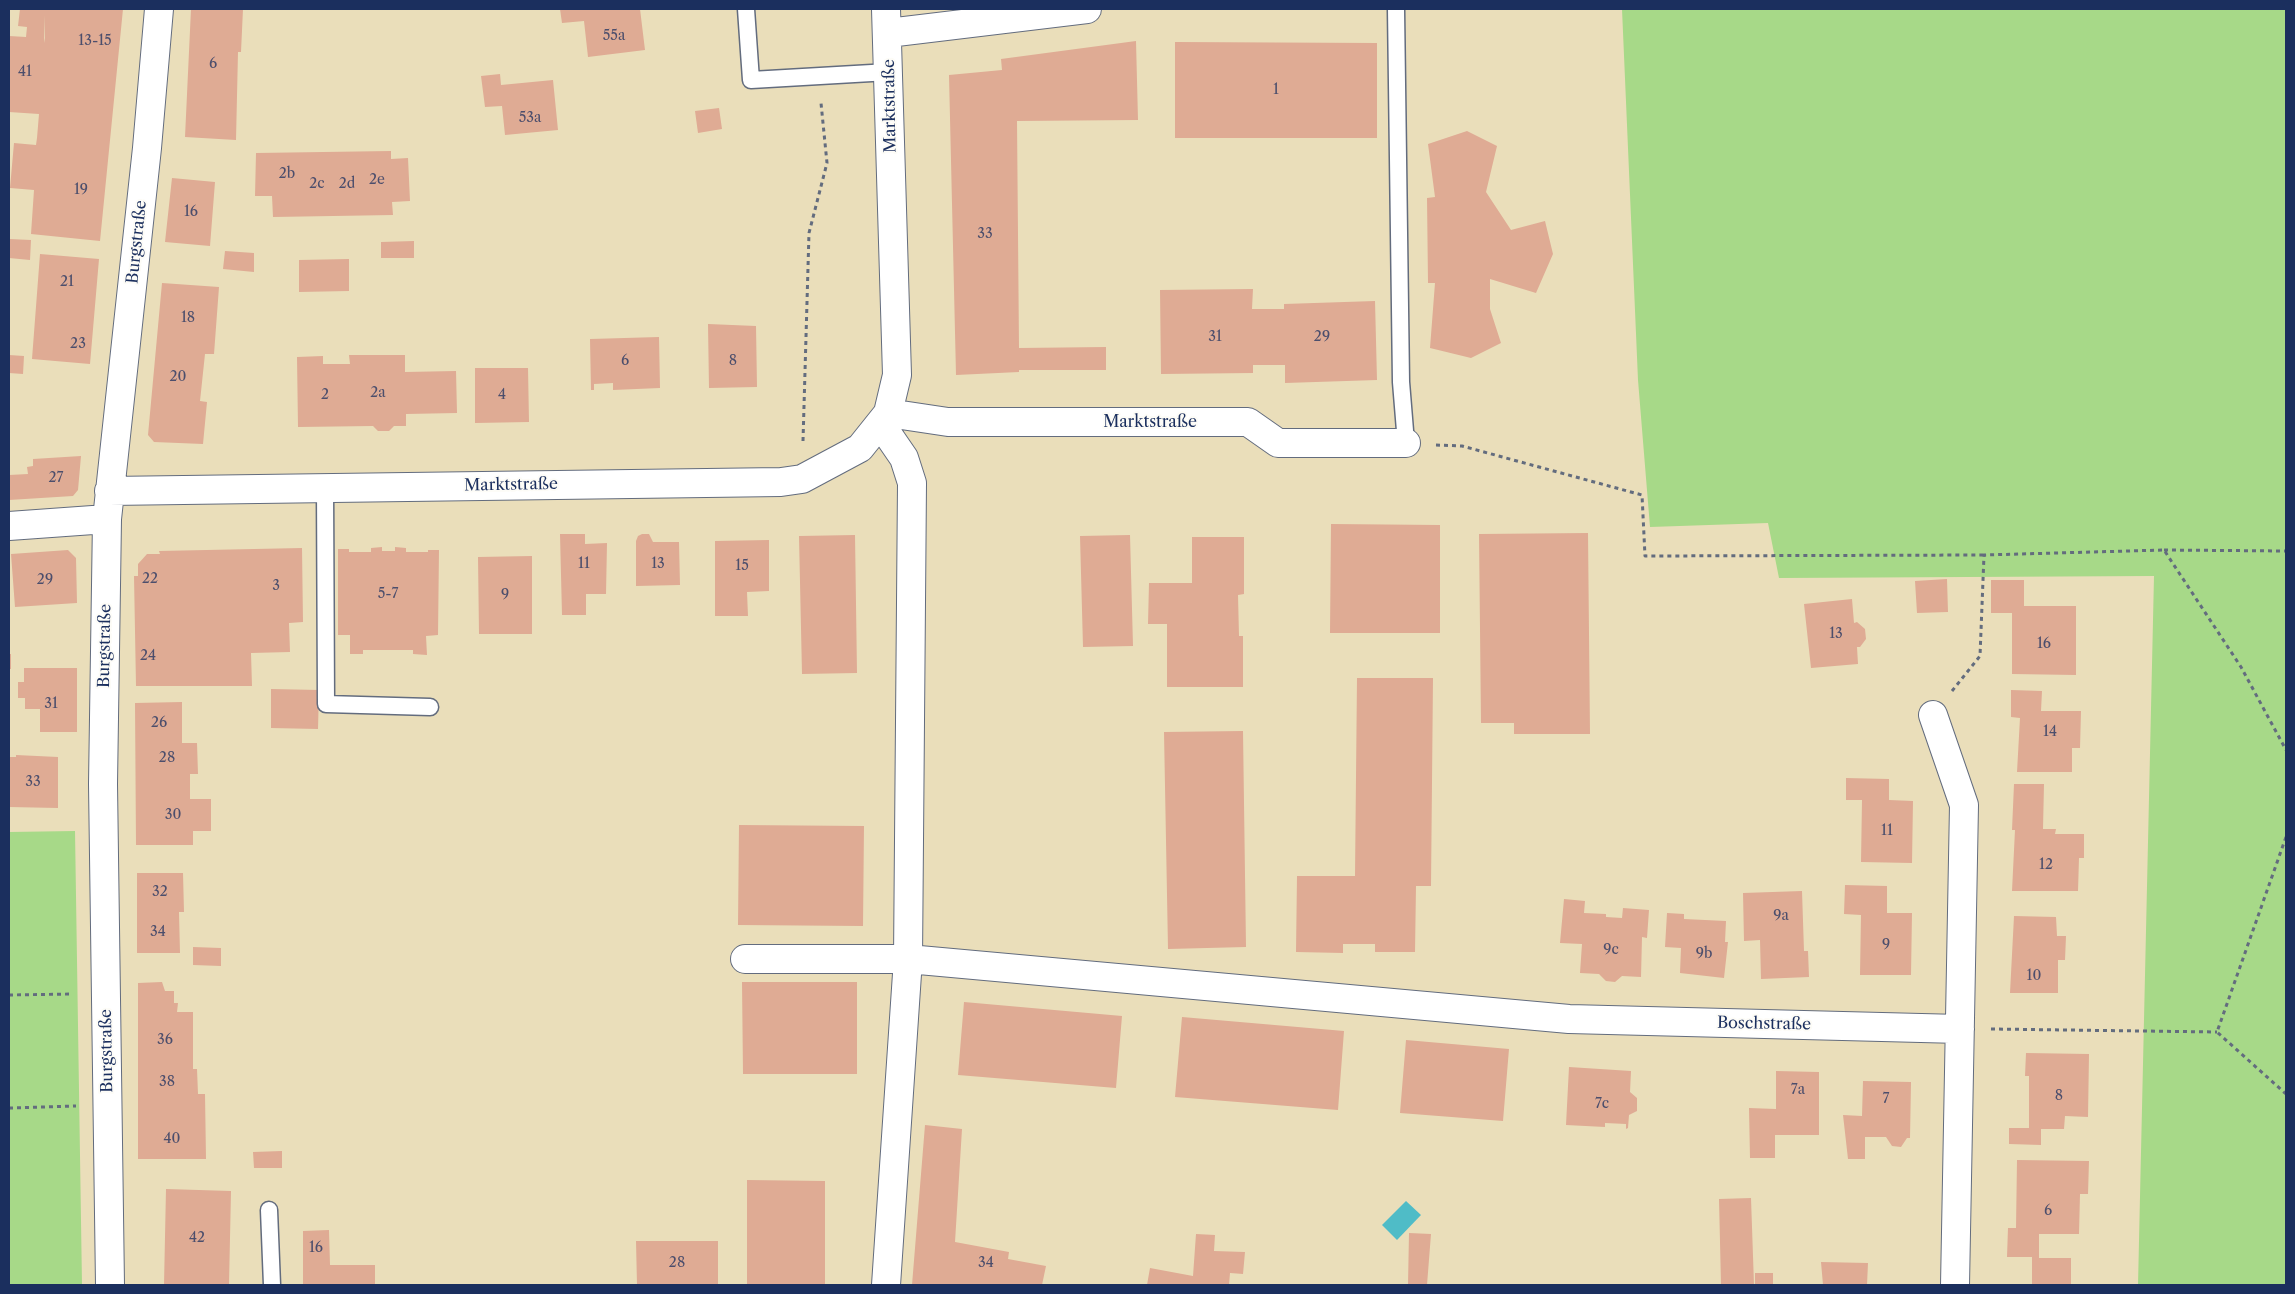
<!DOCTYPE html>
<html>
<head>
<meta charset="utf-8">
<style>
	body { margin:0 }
	#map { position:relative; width:2295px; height:1294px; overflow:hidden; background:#eadeba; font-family:"Libre Caslon Text",serif }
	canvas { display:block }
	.frame { position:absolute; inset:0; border:10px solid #1b2f5e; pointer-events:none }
</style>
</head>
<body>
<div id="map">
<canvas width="2295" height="1294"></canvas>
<div class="frame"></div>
</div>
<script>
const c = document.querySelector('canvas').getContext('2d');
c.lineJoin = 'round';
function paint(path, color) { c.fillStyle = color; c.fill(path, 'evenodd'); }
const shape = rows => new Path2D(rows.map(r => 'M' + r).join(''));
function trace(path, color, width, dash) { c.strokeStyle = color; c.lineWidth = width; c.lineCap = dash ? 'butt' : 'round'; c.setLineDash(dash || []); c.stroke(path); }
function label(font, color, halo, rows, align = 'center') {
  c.font = font + ' "Libre Caslon Text",serif'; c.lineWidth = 4; c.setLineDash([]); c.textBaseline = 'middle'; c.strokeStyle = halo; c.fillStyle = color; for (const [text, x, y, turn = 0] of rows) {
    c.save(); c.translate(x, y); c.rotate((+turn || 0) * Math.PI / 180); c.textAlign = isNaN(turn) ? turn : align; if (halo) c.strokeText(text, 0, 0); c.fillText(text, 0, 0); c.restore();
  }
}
paint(shape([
	[1622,9,2286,9,2286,1285,2138,1285,2154,576,1779,578,1768,523,1650,527,1638,380],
	[75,831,82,1285,9,1285,9,832]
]), '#a7d988');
paint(shape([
	[1406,1201,1421,1215,1397,1240,1382,1225]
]), '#4fbcc7');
paint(shape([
	[20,9,123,9,100,241,31,234,34,190,10,188,14,143,36,145,37,138,39,114,9,112,9,36,26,37,27,27,18,26],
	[45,15,45,38,44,43],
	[191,9,243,9,241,52,238,52,236,140,185,137],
	[560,9,640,9,645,50,588,57,584,21,562,23],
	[1136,41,1138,120,1017,121,1019,348,1106,347,1106,370,1019,370,1019,372,956,375,949,75,1002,70,1001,59],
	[1175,42,1377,43,1377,138,1175,138],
	[500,74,501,85,553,80,558,130,505,135,502,106,485,107,481,76],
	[719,108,722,129,698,133,695,111],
	[1467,131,1497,146,1486,192,1511,230,1545,221,1553,254,1536,293,1490,279,1490,309,1501,343,1471,358,1430,348,1435,283,1428,283,1427,198,1435,197,1428,144],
	[391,151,391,159,408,158,410,201,392,202,393,215,273,217,272,196,255,196,256,153],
	[172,178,215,182,210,246,165,242],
	[9,239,31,240,30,260,9,258],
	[414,241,414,258,381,258,381,242],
	[225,251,254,253,254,272,223,269],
	[40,254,99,259,90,364,32,359],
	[349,259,349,291,299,292,299,260],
	[162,283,219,287,214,354,205,354,200,401,207,402,203,444,154,442,148,435],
	[1253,289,1252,309,1284,309,1284,304,1375,301,1377,380,1285,383,1285,365,1253,365,1253,373,1161,374,1160,290],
	[708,324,756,326,757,387,709,388],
	[659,337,660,388,613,390,613,383,594,384,594,390,591,390,590,339],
	[9,355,24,356,23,374,9,373],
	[349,355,405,355,405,372,456,371,457,413,406,414,406,426,394,426,389,431,378,431,373,426,298,427,297,357,323,356,323,364,350,364],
	[475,368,528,368,529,422,475,423],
	[81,456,78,490,73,496,9,500,9,475,28,474,27,467,33,466,33,459],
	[1331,524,1440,525,1440,633,1330,633],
	[1588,533,1590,734,1514,734,1514,723,1481,723,1479,534],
	[560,534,585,534,585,544,607,543,606,594,586,594,586,615,562,615],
	[642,534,649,534,653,542,679,542,680,585,636,586,636,541,638,536],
	[855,535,857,673,802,674,799,536],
	[1130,535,1133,646,1083,647,1080,536],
	[1192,537,1244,537,1244,594,1238,595,1239,636,1243,636,1243,687,1167,687,1167,624,1148,624,1149,583,1192,583],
	[769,540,769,591,747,592,748,616,715,616,715,541],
	[382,547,382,551,395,551,395,547,406,548,406,552,428,552,428,550,439,550,438,635,426,636,427,655,413,654,413,650,363,650,363,654,350,654,350,635,338,635,338,549,349,549,349,552,371,552,371,548],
	[302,548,303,622,289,623,290,652,251,653,252,686,136,686,134,576,138,576,138,564,147,554,160,554,159,551],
	[68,550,76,558,77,603,15,607,11,554],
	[532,556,532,634,479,634,478,557],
	[1947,579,1948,612,1917,613,1915,581],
	[1991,580,2024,580,2024,606,2076,606,2076,675,2012,674,2012,613,1991,613],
	[1852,599,1854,623,1857,622,1865,629,1866,639,1860,647,1857,647,1858,664,1811,668,1804,604],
	[9,654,11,654,11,669,9,669],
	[24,668,77,668,77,732,40,732,40,709,25,709,25,698,18,698,18,682,24,682],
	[1357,678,1433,678,1431,886,1416,886,1415,952,1375,952,1375,944,1343,944,1343,953,1296,952,1297,876,1355,876],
	[271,689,319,690,318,729,271,728],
	[2011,690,2042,691,2041,711,2081,711,2080,748,2072,748,2072,772,2017,772,2020,718,2011,717],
	[182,702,182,743,197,743,198,774,190,774,190,799,211,799,211,831,193,831,193,845,136,845,135,703],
	[1243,731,1246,947,1168,949,1164,732],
	[16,755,58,757,58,808,9,807,9,757,16,757],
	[1846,778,1889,779,1889,800,1913,801,1912,863,1861,862,1862,800,1846,800],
	[2014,784,2044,784,2043,829,2056,829,2055,834,2084,834,2084,858,2079,858,2078,891,2012,891,2015,830,2012,830],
	[739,825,864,826,863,926,738,925],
	[137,873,183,873,184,912,179,912,180,953,137,953],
	[1845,885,1887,886,1887,913,1912,913,1911,975,1860,975,1861,915,1844,914],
	[1802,891,1804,951,1808,951,1809,977,1761,979,1760,940,1744,941,1743,893],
	[1564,899,1585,901,1584,913,1606,914,1606,917,1622,918,1623,908,1649,910,1647,938,1642,937,1641,977,1622,976,1615,982,1606,981,1599,974,1580,973,1582,944,1560,943],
	[1667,913,1684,914,1684,919,1726,921,1725,942,1728,942,1724,978,1680,973,1681,948,1665,947],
	[2014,916,2056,917,2057,936,2066,936,2065,960,2058,960,2058,993,2010,993],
	[193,947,221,948,221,966,193,965],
	[162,982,165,991,174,991,174,1003,178,1003,177,1012,193,1012,193,1069,197,1069,198,1094,205,1094,206,1159,138,1159,138,983],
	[742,982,857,982,857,1074,743,1074],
	[964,1002,1122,1016,1116,1088,958,1075],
	[1182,1017,1344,1031,1338,1110,1175,1097],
	[1406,1040,1509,1049,1503,1121,1400,1113],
	[2026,1053,2089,1054,2088,1117,2065,1116,2064,1129,2041,1129,2041,1145,2009,1144,2009,1128,2029,1128,2029,1076,2025,1076],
	[1569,1067,1631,1071,1630,1092,1637,1098,1637,1111,1629,1115,1628,1128,1626,1129,1626,1124,1605,1123,1605,1127,1566,1125],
	[1776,1071,1819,1072,1819,1135,1775,1135,1775,1158,1750,1158,1749,1108,1776,1109],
	[1863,1081,1911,1082,1910,1138,1907,1138,1901,1147,1892,1146,1886,1137,1865,1137,1865,1159,1848,1159,1843,1115,1862,1116],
	[925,1125,962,1129,955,1242,1009,1252,1008,1259,1046,1266,1042,1285,912,1285],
	[282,1151,282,1168,254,1168,253,1152],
	[2017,1160,2089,1161,2088,1194,2080,1194,2079,1234,2039,1234,2039,1258,2071,1258,2071,1285,2032,1285,2032,1257,2007,1257,2008,1228,2016,1228],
	[747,1180,825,1181,825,1285,747,1285],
	[166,1189,231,1191,229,1285,164,1285],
	[1751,1198,1754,1285,1721,1285,1719,1199],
	[329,1230,330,1265,375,1265,375,1285,303,1285,303,1231],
	[1409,1233,1431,1234,1427,1285,1408,1285],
	[1196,1234,1215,1235,1214,1251,1245,1252,1243,1274,1230,1273,1229,1285,1147,1285,1150,1268,1193,1276],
	[636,1241,718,1241,718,1285,637,1285],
	[1821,1262,1868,1263,1867,1285,1823,1285],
	[1755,1273,1773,1273,1773,1285,1755,1285]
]), '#dfab94');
const lane = shape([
	[746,9,751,80,889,72],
	[1396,9,1401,382,1406,443],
	[325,487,326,704,430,707],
	[269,1210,272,1285]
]);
const street = shape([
	[888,33,1087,9],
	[888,413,948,422,1248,422,1278,443,1406,443],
	[880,423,904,458,912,483,908,959,886,1285],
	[109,491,781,482,802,479,860,448,888,413,897,375,886,9],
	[9,526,107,519],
	[1933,715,1964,805,1955,1285],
	[745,959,908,959,1569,1019,1960,1029],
	[110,1285,103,784,107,519,147,148,159,9]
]);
trace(lane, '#636c7e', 19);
trace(street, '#636c7e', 30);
trace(shape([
	[803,441,809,233,827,163,821,103],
	[1436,445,1462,446,1642,495,1645,556,1984,555],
	[2164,550,2286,551],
	[1952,691,1980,656,1984,555,2164,550,2241,667,2286,750],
	[2286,837,2217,1032,2286,1094],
	[9,995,73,994],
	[1991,1029,2217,1032],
	[9,1108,76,1106]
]), '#636c7e', 3, [4, 4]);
trace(lane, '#fff', 16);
trace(street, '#fff', 28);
label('14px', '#4c4e6c', null, [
	["55a",614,36],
	["13-15",95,41],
	["6",213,64],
	["41",25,72],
	["1",1276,90],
	["53a",530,118],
	["2b",287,174],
	["2e",377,180],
	["2c",317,184],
	["2d",347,184],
	["19",81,190],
	["16",191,212],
	["33",985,234],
	["21",67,282],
	["18",188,318],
	["31",1215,337],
	["29",1322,337],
	["23",78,344],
	["6",625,361],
	["8",733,361],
	["20",178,377],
	["2a",378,393],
	["2",325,395],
	["4",502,395],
	["27",56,478],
	["11",584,564],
	["13",658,564],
	["15",742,566],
	["22",150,579],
	["29",45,580],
	["3",276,586],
	["5-7",388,594],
	["9",505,595],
	["13",1836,634],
	["16",2044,644],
	["24",148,656],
	["31",51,704],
	["26",159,723],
	["14",2050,732],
	["28",167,758],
	["33",33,782],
	["30",173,815],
	["11",1887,831],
	["12",2046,865],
	["32",160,892],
	["9a",1781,916],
	["34",158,932],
	["9",1886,945],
	["9c",1611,950],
	["9b",1704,954],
	["10",2034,976],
	["36",165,1040],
	["38",167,1082],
	["7a",1798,1090],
	["8",2059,1096],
	["7",1886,1099],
	["7c",1602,1104],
	["40",172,1139],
	["6",2048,1211],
	["42",197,1238],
	["16",316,1248],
	["28",677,1263],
	["34",986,1263]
]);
label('16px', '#1b2f5e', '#fdfcf7', [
	["Marktstraße",890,106,-91],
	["Burgstraße",137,242,-84],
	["Marktstraße",1150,422],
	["Marktstraße",511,485,-1],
	["Burgstraße",105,646,-89],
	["Boschstraße",1764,1024,1],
	["Burgstraße",107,1051,-91]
]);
</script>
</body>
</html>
